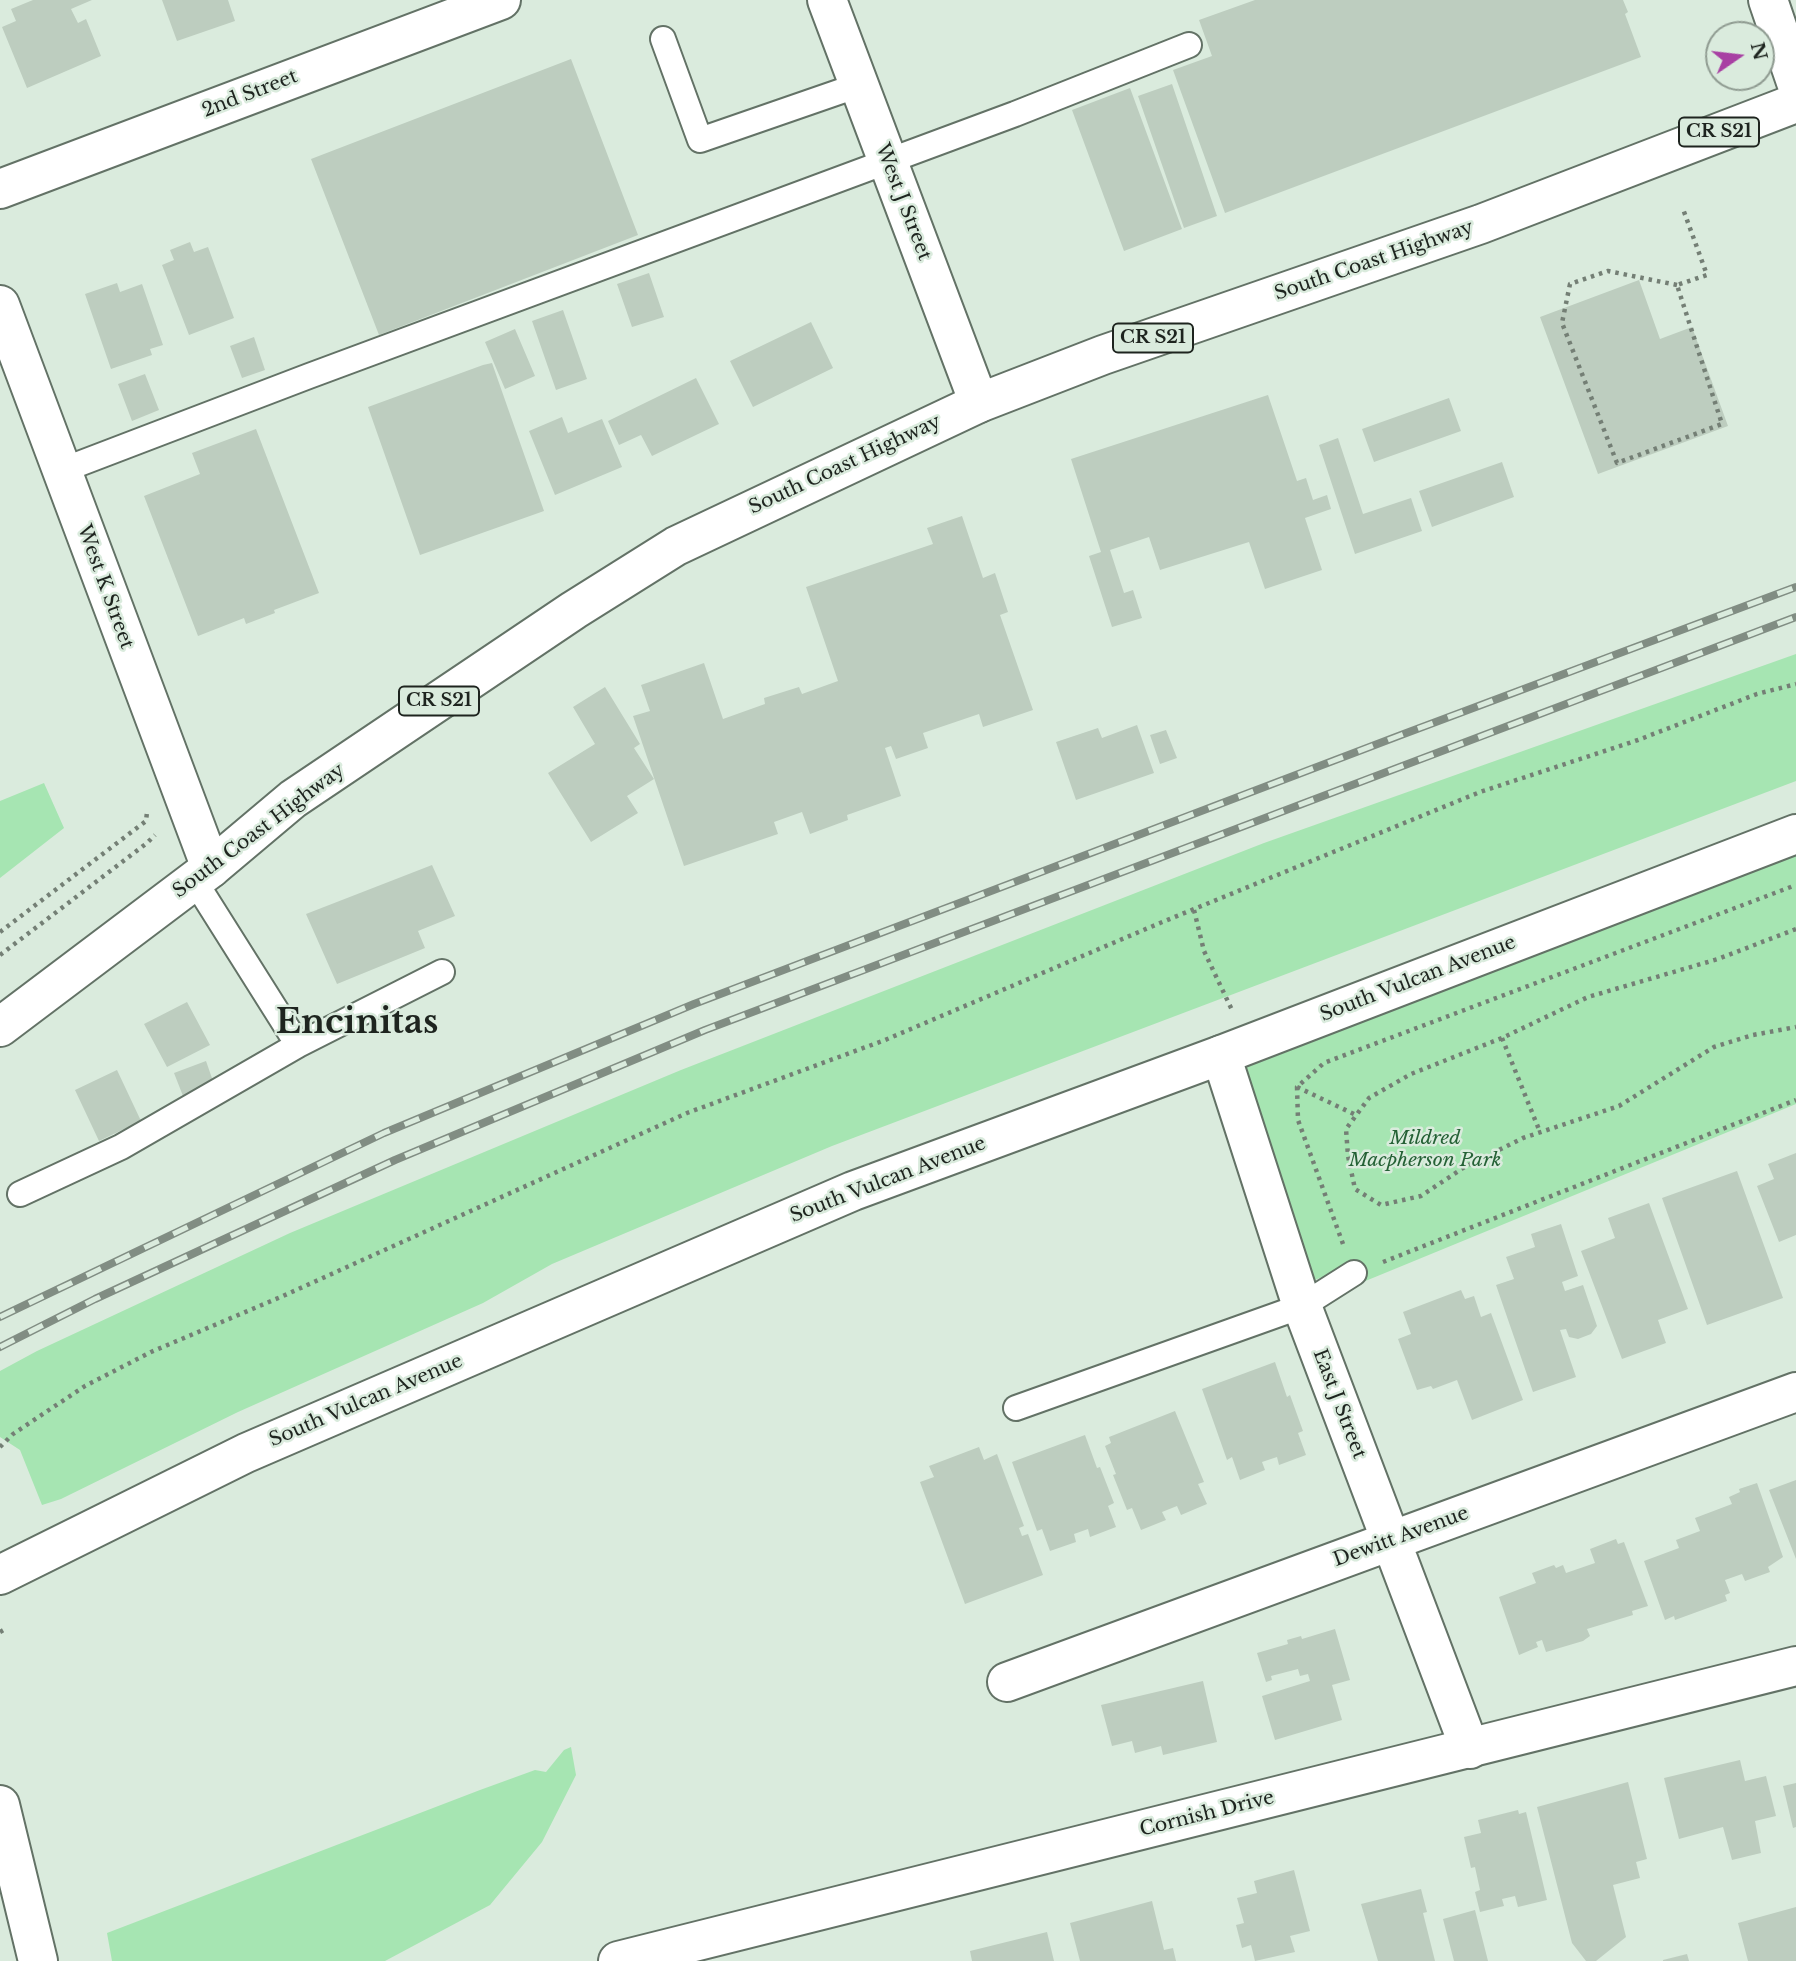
<!DOCTYPE html>
<html>
<head>
<meta charset="utf-8">
<style>
	body { margin:0 }
	#map { position:relative; width:1796px; height:1961px; overflow:hidden; background:#daebdd; font-family:"Libre Baskerville",serif }
	canvas { display:block }
	.north { position:absolute; left:1705px; top:21px; width:70px; height:70px; box-sizing:border-box; background:#daebdd; border:2px solid #8f9b91; border-radius:50%; rotate:76deg; font-size:19px; font-weight:700; line-height:28px; text-align:center; color:#1e241f }
	.north::after { content:''; display:block; margin:auto; width:24px; height:32px; background:#a840a3; clip-path:polygon(50% 0,100% 100%,50% 72%,0 100%) }
</style>
</head>
<body>
<div id="map">
<canvas width="1796" height="1961"></canvas>
<div class="north">N</div>
</div>
<script>
const c = document.querySelector('canvas').getContext('2d');
c.lineJoin = 'round';
function paint(path, color) { c.fillStyle = color; c.fill(path, 'evenodd'); }
const shape = rows => new Path2D(rows.map(r => 'M' + r).join(''));
function trace(path, color, width, dash) { c.strokeStyle = color; c.lineWidth = width; c.lineCap = dash ? 'butt' : 'round'; c.setLineDash(dash || []); c.stroke(path); }
function label(font, color, halo, rows, align = 'center') {
  c.font = font + ' "Libre Baskerville",serif'; c.lineWidth = 5; c.setLineDash([]); c.textBaseline = 'middle'; c.strokeStyle = halo; c.fillStyle = color; for (const [text, x, y, turn = 0] of rows) {
    c.save(); c.translate(x, y); c.rotate((+turn || 0) * Math.PI / 180); c.textAlign = isNaN(turn) ? turn : align; if (halo) c.strokeText(text, 0, 0); c.fillText(text, 0, 0); c.restore();
  }
}
paint(shape([
	[1796,654,1796,781,832,1146,552,1264,483,1303,238,1412,61,1499,42,1505,20,1450,0,1437,0,1371,37,1351,290,1233,681,1070,1264,843],
	[44,783,64,828,0,878,0,801],
	[1796,834,1796,1104,1363,1282,1355,1265,1293,1288,1219,1051],
	[571,1747,576,1775,542,1842,490,1905,385,1961,112,1961,107,1933,480,1790,535,1770,546,1772,564,1750]
]), '#a6e5b2');
paint(shape([
	[33,0,92,0,71,9,78,23,86,19,101,56,27,88,2,27,16,21,11,9],
	[162,0,228,0,235,21,177,41],
	[1255,0,1623,0,1628,12,1625,14,1641,57,1225,213,1173,70,1212,56,1199,20],
	[571,59,638,235,379,335,311,159],
	[1172,84,1217,216,1184,228,1138,96],
	[1130,88,1182,229,1124,251,1072,110],
	[190,242,194,252,208,247,234,318,189,335,162,265,174,260,170,250],
	[649,273,664,317,632,327,617,284],
	[1639,280,1660,339,1692,327,1728,426,1598,474,1540,317],
	[117,283,120,292,142,284,163,345,150,349,152,355,111,369,85,294],
	[563,310,587,379,556,390,532,321],
	[811,322,833,368,753,407,730,361],
	[515,329,535,376,505,389,485,342],
	[254,337,265,370,242,378,230,346],
	[492,363,544,511,420,555,368,407,483,365],
	[145,374,159,410,132,421,118,384],
	[696,378,719,424,652,456,641,435,619,445,608,421],
	[1268,395,1297,481,1306,478,1313,500,1327,495,1331,509,1305,518,1322,570,1265,589,1249,542,1160,570,1149,537,1110,550,1124,593,1133,590,1142,618,1112,627,1089,556,1101,552,1071,459],
	[1449,398,1461,431,1374,462,1362,429],
	[562,417,568,433,602,419,622,467,555,495,529,431],
	[256,429,319,593,274,610,275,613,246,624,244,618,198,636,144,496,200,474,192,453],
	[1338,438,1363,514,1411,498,1422,531,1355,554,1319,445],
	[1502,462,1514,497,1432,527,1419,491],
	[962,516,983,578,995,573,1008,612,1000,615,1033,710,983,727,979,714,923,733,928,748,896,759,891,746,885,748,901,796,847,815,848,820,810,834,802,812,774,822,778,834,684,866,633,716,650,711,641,685,704,663,723,719,765,704,764,698,799,687,802,694,838,681,806,587,933,544,927,528],
	[605,687,640,744,634,748,654,779,627,796,638,813,591,842,548,773,595,744,573,707],
	[1137,725,1154,773,1076,800,1056,742,1098,728,1102,738],
	[1166,730,1177,758,1160,764,1150,735],
	[432,865,455,916,418,931,425,948,337,984,306,914],
	[187,1002,210,1045,167,1067,144,1024],
	[206,1061,214,1084,183,1096,174,1073],
	[117,1070,141,1121,99,1141,75,1090],
	[1796,1153,1796,1235,1779,1242,1757,1186,1774,1179,1768,1164],
	[1737,1171,1783,1298,1707,1325,1662,1198],
	[1649,1203,1688,1309,1658,1320,1666,1343,1622,1359,1581,1251,1615,1238,1608,1218],
	[1561,1224,1578,1276,1562,1282,1565,1291,1583,1285,1597,1326,1591,1334,1578,1339,1569,1337,1566,1329,1560,1330,1576,1377,1533,1392,1496,1285,1514,1279,1506,1257,1535,1247,1531,1234],
	[1461,1290,1465,1299,1474,1296,1481,1317,1491,1313,1523,1400,1472,1420,1457,1380,1433,1389,1431,1386,1417,1390,1398,1339,1411,1334,1403,1312],
	[1275,1362,1287,1397,1290,1395,1303,1431,1298,1433,1306,1455,1279,1465,1277,1457,1262,1462,1265,1470,1240,1480,1232,1457,1227,1460,1202,1389],
	[1175,1411,1204,1482,1198,1484,1207,1504,1181,1515,1177,1506,1162,1512,1166,1520,1141,1530,1132,1508,1127,1510,1113,1475,1116,1474,1105,1446,1111,1443,1109,1437],
	[1085,1435,1097,1468,1100,1467,1114,1503,1108,1506,1116,1527,1090,1537,1088,1529,1074,1534,1076,1542,1050,1551,1042,1529,1037,1531,1012,1462],
	[979,1447,984,1460,997,1454,1024,1526,1019,1528,1022,1536,1028,1534,1043,1575,965,1604,920,1482,934,1477,929,1466],
	[1796,1480,1796,1559,1769,1490],
	[1757,1483,1783,1557,1768,1567,1770,1572,1745,1581,1742,1574,1725,1580,1730,1593,1725,1595,1727,1601,1675,1620,1674,1616,1665,1620,1644,1561,1679,1548,1676,1540,1700,1531,1695,1518,1732,1504,1729,1497,1740,1492,1739,1489],
	[1616,1539,1618,1544,1624,1542,1648,1606,1632,1611,1633,1615,1587,1629,1590,1636,1583,1641,1546,1652,1542,1640,1536,1642,1538,1647,1519,1655,1499,1597,1536,1583,1532,1573,1554,1565,1556,1568,1563,1565,1566,1573,1595,1563,1590,1549],
	[1335,1629,1350,1680,1332,1685,1342,1720,1275,1740,1262,1696,1310,1681,1308,1674,1300,1676,1298,1669,1271,1676,1272,1680,1266,1682,1257,1653,1288,1644,1287,1640,1301,1636,1302,1639],
	[1203,1681,1217,1742,1163,1755,1161,1746,1135,1753,1132,1741,1112,1746,1101,1705],
	[1740,1760,1745,1781,1766,1776,1776,1816,1755,1821,1761,1853,1732,1860,1723,1827,1679,1839,1664,1778],
	[1628,1782,1647,1859,1636,1862,1640,1878,1613,1885,1626,1937,1596,1961,1586,1961,1572,1943,1537,1807],
	[1796,1783,1796,1827,1793,1828,1783,1786],
	[1518,1810,1519,1814,1526,1812,1547,1900,1518,1907,1515,1896,1502,1899,1504,1906,1480,1912,1475,1892,1480,1890,1475,1867,1471,1868,1464,1837,1481,1833,1478,1820],
	[1294,1870,1310,1931,1290,1936,1295,1952,1255,1961,1251,1945,1242,1948,1236,1925,1244,1923,1237,1898,1257,1893,1254,1881],
	[1421,1889,1427,1912,1423,1913,1435,1961,1378,1961,1361,1904],
	[1152,1901,1164,1950,1173,1948,1176,1961,1080,1961,1070,1923],
	[1796,1907,1796,1961,1748,1961,1738,1923],
	[1475,1910,1488,1961,1454,1961,1443,1919],
	[1047,1932,1054,1961,972,1961,970,1951],
	[1687,1954,1689,1961,1663,1961,1663,1960]
]), '#bdcdbf');
const service = shape([
	[663,39,700,140,859,85],
	[63,470,309,376,1015,114,1189,45],
	[194,880,298,1045,442,972],
	[20,1194,121,1147,298,1045],
	[1016,1408,1302,1306,1354,1273]
]);
const minor = shape([
	[827,0,979,403],
	[1768,0,1796,82],
	[1221,1055,1302,1306,1470,1749],
	[1007,1682,1796,1392]
]);
const tertiary = shape([
	[0,189,501,0],
	[618,1961,1796,1666]
]);
const secondary = shape([
	[0,305,211,868],
	[0,1575,246,1453,853,1191,1221,1055,1796,834],
	[0,1805,38,1961]
]);
const primary = shape([
	[0,1027,211,868,293,799,574,610,676,546,979,403,1103,355,1481,224,1796,103]
]);
trace(service, '#637266', 28);
trace(minor, '#637266', 42);
trace(tertiary, '#637266', 42);
trace(secondary, '#637266', 42);
trace(primary, '#637266', 42);
trace(shape([
	[1677,285,1608,271,1570,284,1562,323,1617,463,1722,424,1677,285,1707,275,1683,209],
	[1194,910,1204,951,1232,1010],
	[1796,929,1718,959,1588,997,1502,1038,1411,1074,1369,1098,1346,1129,1348,1156,1355,1189,1381,1205,1421,1196,1463,1168,1523,1138,1619,1106,1714,1047,1753,1035,1796,1027],
	[0,932,146,821,147,812],
	[0,955,147,843,155,835],
	[1502,1038,1540,1132],
	[1297,1087,1356,1115],
	[1343,1244,1298,1120,1297,1087,1324,1063,1796,885],
	[1383,1262,1796,1100],
	[0,1447,13,1434,85,1386,151,1352,283,1296,687,1113,885,1040,1160,923,1480,792,1638,740,1757,694,1796,684],
	[0,1632,7,1628]
]), '#747f75', 4.5, [3.5, 5]);
trace(service, '#fff', 24);
trace(minor, '#fff', 38);
trace(tertiary, '#fff', 38);
trace(secondary, '#fff', 38);
trace(primary, '#fff', 38);
const rail = shape([
	[0,1317,384,1133,694,1004,1401,735,1796,587],
	[0,1347,95,1299,395,1160,705,1030,1796,617]
]);
trace(rail, '#818d83', 8);
trace(rail, '#daebdd', 5, [16]);
for (const [x, y, w] of [
	[1719,132,80],
	[1153,338,80],
	[439,701,80]
]) { const box = new Path2D(); box.roundRect(x - w / 2, y - 14.5, w, 29, 5); c.fillStyle = '#daebdd'; c.fill(box); trace(box, '#1e241f', 2); }
label('bold 18px', '#1e241f', null, [
	["CR S21",1719,132],
	["CR S21",1153,338],
	["CR S21",439,701]
]);
label('19px', '#1e241f', '#daebdd', [
	["2nd Street",250,94,-21],
	["West J Street",903,202,69],
	["South Coast Highway",1374,261,-19],
	["South Coast Highway",845,465,-25],
	["West K Street",105,587,70],
	["South Coast Highway",259,831,-37],
	["South Vulcan Avenue",1418,979,-21],
	["South Vulcan Avenue",888,1180,-21],
	["South Vulcan Avenue",366,1401,-23],
	["East J Street",1339,1404,69],
	["Dewitt Avenue",1401,1537,-20],
	["Cornish Drive",1207,1814,-14]
]);
label('italic 19px', '#246135', '#daebdd', [
	["Mildred",1425,1139],
	["Macpherson Park",1425,1161]
]);
label('bold 33px', '#1e241f', '#daebdd', [
	["Encinitas",357,1024]
]);
</script>
</body>
</html>
